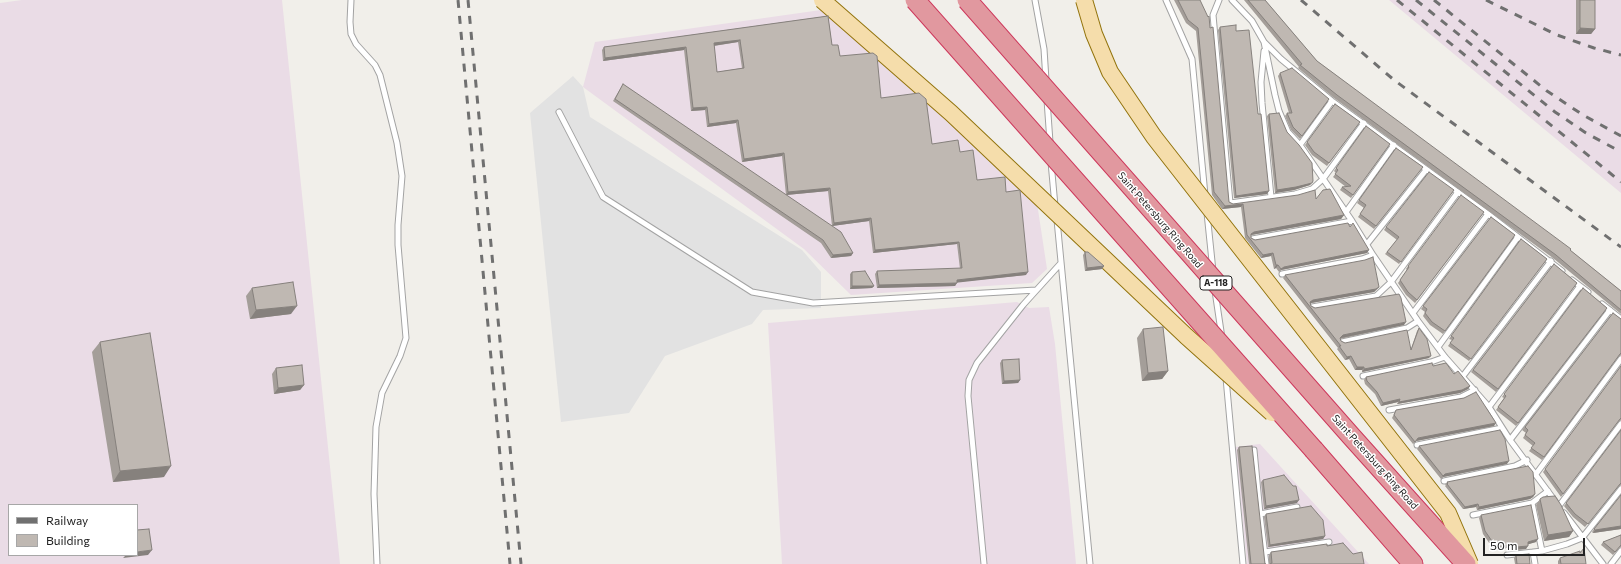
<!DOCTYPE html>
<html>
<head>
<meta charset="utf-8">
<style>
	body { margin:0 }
	#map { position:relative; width:1621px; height:564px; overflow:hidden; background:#f1efea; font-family:Commissioner,sans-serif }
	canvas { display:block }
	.legend { position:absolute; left:8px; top:504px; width:130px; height:52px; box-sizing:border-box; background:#fff; border:1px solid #a7a7a7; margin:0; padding:5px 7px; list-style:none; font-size:12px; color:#222 }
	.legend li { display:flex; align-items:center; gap:8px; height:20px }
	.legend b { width:20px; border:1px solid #a7a7a7 }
	.scale { position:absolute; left:1483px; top:538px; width:102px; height:18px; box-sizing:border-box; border:2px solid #222; border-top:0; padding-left:5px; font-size:12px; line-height:14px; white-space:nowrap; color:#222; -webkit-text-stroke:3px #fff; paint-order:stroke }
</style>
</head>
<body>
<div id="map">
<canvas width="1621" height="564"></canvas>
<ul class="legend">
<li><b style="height:5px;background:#707070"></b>Railway</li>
<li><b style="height:11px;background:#bfb8b2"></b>Building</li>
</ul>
<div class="scale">50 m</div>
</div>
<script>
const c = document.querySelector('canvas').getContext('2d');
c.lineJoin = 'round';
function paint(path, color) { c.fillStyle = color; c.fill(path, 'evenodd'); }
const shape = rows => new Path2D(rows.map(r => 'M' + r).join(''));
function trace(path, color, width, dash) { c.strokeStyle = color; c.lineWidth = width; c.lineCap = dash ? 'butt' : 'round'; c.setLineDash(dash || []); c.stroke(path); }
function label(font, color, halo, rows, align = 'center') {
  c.font = font + ' Commissioner,sans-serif'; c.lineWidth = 3; c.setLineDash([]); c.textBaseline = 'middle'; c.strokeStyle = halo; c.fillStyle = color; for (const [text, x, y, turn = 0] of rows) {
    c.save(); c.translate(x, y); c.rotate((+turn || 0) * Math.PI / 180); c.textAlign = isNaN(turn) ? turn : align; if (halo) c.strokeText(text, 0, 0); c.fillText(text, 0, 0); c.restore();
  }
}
paint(shape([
	[22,0,282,0,340,564,0,564,0,3],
	[9,505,137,505,137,555,9,555],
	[1389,0,1621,0,1621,193],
	[828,9,1037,203,1047,269,1032,283,851,295,804,249,583,87,595,42],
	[1017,302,1029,308,1049,307,1055,344,1076,564,782,564,768,323],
	[1260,444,1369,564,1247,564,1235,447]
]), '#eadce6');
paint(shape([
	[573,76,583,87,590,117,802,250,821,272,821,308,763,310,752,324,665,356,629,413,561,422,530,113]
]), '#e2e2e2');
const service = shape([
	[351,0,350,22,351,34,356,44,375,65,380,75,397,143,402,176,398,225,398,245,406,338,400,356,382,393,376,427,374,494,377,564],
	[1035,0,1044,49,1046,80],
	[1166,0,1192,59,1205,195],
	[1219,0,1213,15,1230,203,1295,194,1312,189,1323,179,1364,123],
	[1232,0,1252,21,1264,42,1281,59,1332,101,1488,214,1562,271],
	[1264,42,1275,95,1279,111,1288,132,1300,145,1352,221,1373,255,1418,321,1445,357,1489,407,1510,440,1555,501],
	[1264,51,1261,82,1262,103,1271,197],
	[1047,100,1050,142],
	[559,112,603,197,752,292,813,303,1036,290],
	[1300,145,1332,101],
	[1051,162,1055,206],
	[1346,212,1394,145],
	[1207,213,1213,271],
	[1057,220,1090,564],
	[1252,239,1352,221],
	[1367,244,1426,170],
	[1282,274,1362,259,1373,255],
	[1572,280,1588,292],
	[1215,291,1222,338],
	[1602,304,1621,319],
	[1312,307,1376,296,1391,282,1458,192],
	[1413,313,1488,214],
	[1342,342,1407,328,1418,321],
	[1438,347,1518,237],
	[1363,376,1431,362,1445,357],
	[1463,376,1551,261],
	[1226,378,1243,564],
	[1489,407,1580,286],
	[1389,410,1461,397,1475,390],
	[1510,440,1610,310],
	[1417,445,1502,428],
	[1254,450,1260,514,1266,564],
	[1536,474,1621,359],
	[1444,481,1515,466,1527,460],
	[1532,503,1542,551],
	[1559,506,1621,424],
	[1564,513,1603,564],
	[1260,514,1297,507],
	[1473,515,1532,503,1548,491],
	[1265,552,1329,542],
	[1533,552,1535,564],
	[1507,555,1542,551,1567,544,1582,538,1621,489],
	[984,564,968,396,969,380,977,363,1023,305,1061,263],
	[1611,564,1621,551]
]);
const motorway = shape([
	[1314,450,1413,564]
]);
trace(service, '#a3a3a3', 7);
trace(motorway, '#ce385c', 21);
trace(service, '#fff', 5);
trace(motorway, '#e1989f', 19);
trace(shape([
	[458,0,510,564],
	[468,0,521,564],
	[1301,0,1394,80,1621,247],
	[1397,0,1621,182],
	[1416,0,1555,112,1586,133,1621,152],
	[1434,0,1547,91,1583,115,1621,136],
	[1486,0,1557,35,1594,48,1621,55]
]), '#707070', 3, [8, 8]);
const primaryBridge = shape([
	[822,0,951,113,1186,336,1272,413],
	[1084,0,1094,34,1110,72,1154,137,1448,513,1470,564]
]);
const motorwayBridge = shape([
	[915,0,1314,450],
	[967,0,1351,436,1466,564]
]);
trace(primaryBridge, '#93740d', 18, []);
trace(motorwayBridge, '#ce385c', 21, []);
trace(primaryBridge, '#f5ddab', 16);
trace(motorwayBridge, '#e1989f', 19);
paint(shape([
	[1174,0,1200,0,1229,202,1233,204,1316,199,1344,215,1341,219,1251,235,1251,238,1255,240,1350,227,1367,253,1281,270,1279,272,1276,268,1274,269,1271,256,1261,258,1245,238,1241,207,1222,209,1212,195,1196,31,1186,23],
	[1244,0,1265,0,1317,61,1570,250,1621,291,1621,314,1553,258,1334,98,1298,68,1299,67],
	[1576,0,1595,0,1595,29,1591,34,1576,34],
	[828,16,832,45,840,56,881,98,932,144,960,152,977,180,1006,192,1026,275,957,282,955,286,877,288,875,274,877,271,960,269,957,244,873,253,869,221,832,226,828,191,786,195,782,156,742,162,736,123,707,127,705,110,691,111,684,50,603,61,602,50,604,47],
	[738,42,742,68,717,72,714,46],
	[1220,27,1267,194,1234,198,1218,30],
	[1280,73,1329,99,1300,139,1291,130,1285,116,1287,113,1289,113,1278,76],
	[623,84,853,253,851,256,831,258,821,243,613,101],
	[1335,104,1360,122,1327,166,1312,155,1305,145],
	[1269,114,1287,132,1311,184,1310,185,1294,190,1275,193,1267,116],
	[1366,126,1390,144,1351,198,1340,190,1342,187,1346,187,1333,177,1336,173,1334,171],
	[1396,148,1423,167,1374,229,1358,217,1364,208,1357,203],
	[1454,190,1399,264,1385,254,1397,240,1384,230,1386,227],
	[1484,212,1415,303,1406,295,1398,283,1407,270,1406,269,1408,266],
	[1491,217,1515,235,1443,334,1430,325,1423,316,1425,312,1421,309],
	[1521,239,1547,259,1469,361,1448,346,1452,340,1449,339],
	[1085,252,1104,266,1102,269,1085,271,1083,255],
	[1554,264,1577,283,1496,392,1471,372],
	[852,272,874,286,872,288,850,289,850,274],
	[1285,275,1379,287,1374,292,1311,303,1311,306,1315,308,1404,325,1340,339,1341,341,1345,343,1411,349,1417,331,1419,328,1429,358,1362,372,1362,370,1355,370,1349,359,1345,360,1337,349,1338,348,1283,278],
	[252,288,291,314,250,319,246,296],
	[1583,288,1607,308,1516,426,1496,410,1504,398,1502,397],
	[1613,313,1621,319,1621,355,1618,357,1542,460,1529,451,1533,446,1523,438,1526,433,1522,430],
	[1143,329,1168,371,1162,379,1142,381,1137,338],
	[100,342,164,477,113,482,92,352],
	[1002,360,1020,380,1018,383,1002,384,1000,363],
	[1433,366,1454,374,1470,386,1468,389,1460,393,1397,404,1398,402,1381,406,1375,394,1365,384,1364,380,1366,377],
	[1621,366,1621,420,1618,422,1561,497,1543,472],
	[276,368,304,385,300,390,274,394,272,374],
	[1464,398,1494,426,1416,441,1413,444,1392,418,1396,410],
	[1621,430,1621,485,1618,487,1585,527,1573,517,1564,506],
	[1419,446,1507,464,1443,477,1441,479,1417,449],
	[1239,447,1265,564,1266,564,1249,564,1237,450],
	[1263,480,1297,503,1264,509,1261,482],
	[1447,482,1535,494,1533,497,1530,499,1477,510,1476,507,1463,509,1445,486,1446,485,1445,485],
	[1621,495,1621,529,1593,533,1592,532,1594,529],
	[1540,499,1573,531,1569,537,1544,541,1536,505],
	[1266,514,1325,536,1323,539,1268,547,1264,517],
	[1481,515,1536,542,1528,544,1526,549,1514,550,1513,547,1494,550,1483,534,1479,518],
	[1621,535,1621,547,1619,548,1613,555,1601,545,1603,542],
	[1327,546,1353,554,1269,564,1269,555,1271,552],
	[1516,555,1530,564,1515,564,1514,558],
	[1560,558,1586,564,1558,564,1558,561]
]), '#a49e99');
paint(shape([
	[1580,28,1595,29,1591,34,1576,34],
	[740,40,738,42,712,46,714,43],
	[686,47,684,50,603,61,605,58],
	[707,107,705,110,691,111,693,108],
	[738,120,736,123,707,127,709,124],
	[784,153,782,156,742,162,744,159],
	[1313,181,1310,185,1294,190,1275,193,1277,190],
	[830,188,828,191,786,195,788,192],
	[1269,191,1267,194,1234,198,1236,196],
	[1243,204,1241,207,1222,209,1225,206],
	[1344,215,1341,219,1251,235,1248,237,1251,234,1254,232],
	[871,218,869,221,832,226,834,223],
	[959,242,957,244,873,253,875,250],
	[1369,250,1367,253,1281,270,1279,272,1281,269,1284,267],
	[853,253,851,256,831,258,833,255],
	[1273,253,1271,256,1261,258,1263,255],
	[1276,265,1278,265,1276,268,1274,269],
	[1104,266,1102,269,1085,271,1087,268],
	[1028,272,1026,275,954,283,957,280],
	[957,283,955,286,877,288,879,285],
	[852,286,874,286,872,288,850,289],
	[1379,287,1374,292,1311,303,1308,305,1310,302,1313,300],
	[297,306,291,314,250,319,256,310],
	[1406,322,1404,325,1341,338,1338,340,1343,335],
	[1351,356,1349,359,1345,360,1347,357],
	[1431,356,1429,358,1362,372,1364,369],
	[1357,367,1364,367,1362,370,1355,370],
	[1168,371,1162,379,1142,381,1148,373],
	[1020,380,1018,383,1002,384,1004,381],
	[304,385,300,390,274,394,278,388],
	[1470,386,1468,389,1460,393,1397,404,1399,402],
	[1400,399,1398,402,1381,406,1383,403],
	[1496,423,1494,426,1416,441,1413,444,1418,438],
	[1509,461,1507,464,1443,477,1441,479,1443,476,1445,474],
	[171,466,164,477,113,482,120,471],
	[1535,494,1533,497,1530,499,1477,510,1479,507],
	[1299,500,1297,503,1264,509,1266,506],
	[1478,504,1476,507,1463,509,1465,507],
	[1621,526,1621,529,1593,533,1595,530],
	[1573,531,1569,537,1544,541,1548,535],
	[1325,536,1323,539,1268,547,1270,545],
	[1538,539,1536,542,1526,545,1528,542],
	[1515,544,1513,547,1494,550,1496,547],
	[1528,546,1526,549,1514,550,1516,547],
	[152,550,148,555,123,558,126,555,137,555,137,552]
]), '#86817d');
const building = shape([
	[1178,0,1200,0,1208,17,1209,16,1210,28,1213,27,1229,202,1233,204,1298,195,1315,190,1316,199,1323,190,1330,189,1344,215,1254,232,1251,234,1251,238,1255,240,1348,223,1350,227,1353,223,1369,250,1284,267,1281,269,1278,265,1276,265,1273,253,1263,255,1247,235,1243,204,1225,206,1214,192,1198,28,1188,20,1178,0],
	[1248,0,1265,0,1317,61,1571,249,1570,250,1621,291,1621,310,1556,255,1337,95,1300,65,1302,64,1248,0],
	[1580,0,1595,0,1595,29,1580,28,1580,0],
	[828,16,832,45,838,45,840,56,873,53,877,56,881,98,919,93,926,99,932,144,958,140,960,152,973,150,977,180,1005,177,1006,192,1020,190,1028,272,957,280,957,283,879,285,877,271,962,268,959,242,875,250,871,218,834,223,830,188,788,192,784,153,744,159,738,120,709,124,707,107,693,108,686,47,605,58,604,47,828,16],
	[740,40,744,68,717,72,714,43,740,40],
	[1236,25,1236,31,1249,30,1258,114,1261,114,1269,191,1236,196,1220,27,1236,25],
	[1292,68,1329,99,1302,136,1293,127,1287,113,1292,113,1280,73,1292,68],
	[623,84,841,232,853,253,833,255,823,240,615,99,623,84],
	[1335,104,1360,122,1329,163,1314,152,1307,142,1335,104],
	[1279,113,1287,132,1299,145,1312,163,1313,181,1312,183,1296,187,1277,190,1269,114,1279,113],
	[1366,126,1390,144,1353,195,1342,187,1351,186,1335,174,1338,170,1336,168,1366,126],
	[1396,148,1423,167,1376,226,1360,214,1366,205,1359,200,1396,148],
	[1429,172,1454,190,1401,262,1387,252,1399,237,1386,227,1429,172],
	[1461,195,1484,212,1417,300,1408,292,1400,280,1409,267,1408,266,1461,195],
	[1491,217,1515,235,1445,331,1432,322,1425,313,1427,309,1423,306,1491,217],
	[1521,239,1547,259,1471,359,1450,343,1454,338,1451,336,1521,239],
	[1085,252,1088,252,1104,266,1087,268,1085,252],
	[1373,257,1379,287,1376,289,1313,300,1310,302,1311,306,1315,308,1399,294,1401,298,1406,322,1343,335,1340,338,1341,341,1345,343,1407,330,1411,350,1419,328,1427,339,1431,356,1364,369,1364,367,1357,367,1351,356,1347,357,1339,346,1341,346,1285,275,1365,260,1373,257],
	[1554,264,1577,283,1498,389,1473,370,1554,264],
	[865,271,874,286,852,286,852,272,865,271],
	[293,282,297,306,256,310,252,288,293,282],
	[1583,288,1607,308,1518,423,1498,407,1506,396,1504,394,1583,288],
	[1613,313,1621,319,1621,353,1620,354,1544,457,1531,448,1535,443,1525,435,1528,430,1525,427,1613,313],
	[1163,327,1168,371,1148,373,1143,329,1163,327],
	[150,333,171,466,120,471,100,342,150,333],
	[1019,359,1020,380,1004,381,1002,360,1019,359],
	[1432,363,1433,366,1446,363,1454,374,1458,371,1470,386,1462,390,1399,402,1400,399,1383,403,1377,392,1367,381,1366,377,1432,363],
	[302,365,304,385,278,388,276,368,302,365],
	[1621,366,1621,418,1620,419,1563,494,1545,469,1621,366],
	[1476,392,1496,423,1418,438,1415,442,1394,415,1396,410,1464,398,1476,392],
	[1500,430,1505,439,1509,461,1445,474,1443,476,1419,446,1500,430],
	[1621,430,1621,483,1620,484,1588,524,1575,514,1566,503,1621,430],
	[1252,446,1265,564,1266,564,1251,564,1239,447,1252,446],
	[1528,466,1533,472,1535,494,1532,496,1479,507,1478,504,1465,507,1447,484,1448,483,1447,482,1528,466],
	[1284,475,1293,486,1296,486,1299,500,1266,506,1263,480,1284,475],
	[1621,495,1621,526,1595,530,1594,529,1621,495],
	[1555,496,1561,505,1573,531,1548,535,1540,499,1543,497,1555,496],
	[1531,505,1538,539,1528,542,1528,546,1516,547,1515,544,1496,547,1485,531,1481,515,1531,505],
	[1311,506,1323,520,1325,536,1270,545,1266,514,1311,506],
	[149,529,152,550,137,552,137,530,149,529],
	[1621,535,1621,545,1615,552,1603,542,1621,535],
	[1343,543,1353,554,1362,552,1364,564,1270,564,1272,563,1271,552,1327,544,1327,546,1343,543],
	[1584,548,1586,564,1561,564,1560,558,1580,551,1580,553,1584,548],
	[1529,554,1530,564,1517,564,1516,555,1529,554]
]);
paint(building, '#bfb8b2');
trace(building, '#86817d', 1);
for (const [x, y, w] of [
	[1216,283,32]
]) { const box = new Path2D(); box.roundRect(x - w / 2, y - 7, w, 14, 3); c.fillStyle = '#fff'; c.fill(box); trace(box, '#222', 1); }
label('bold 9px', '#222', null, [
	["А-118",1216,283]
]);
label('10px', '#222', '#fff', [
	["Saint Petersburg Ring Road",1160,220,49],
	["Saint Petersburg Ring Road",1375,462,48]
]);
</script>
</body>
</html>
